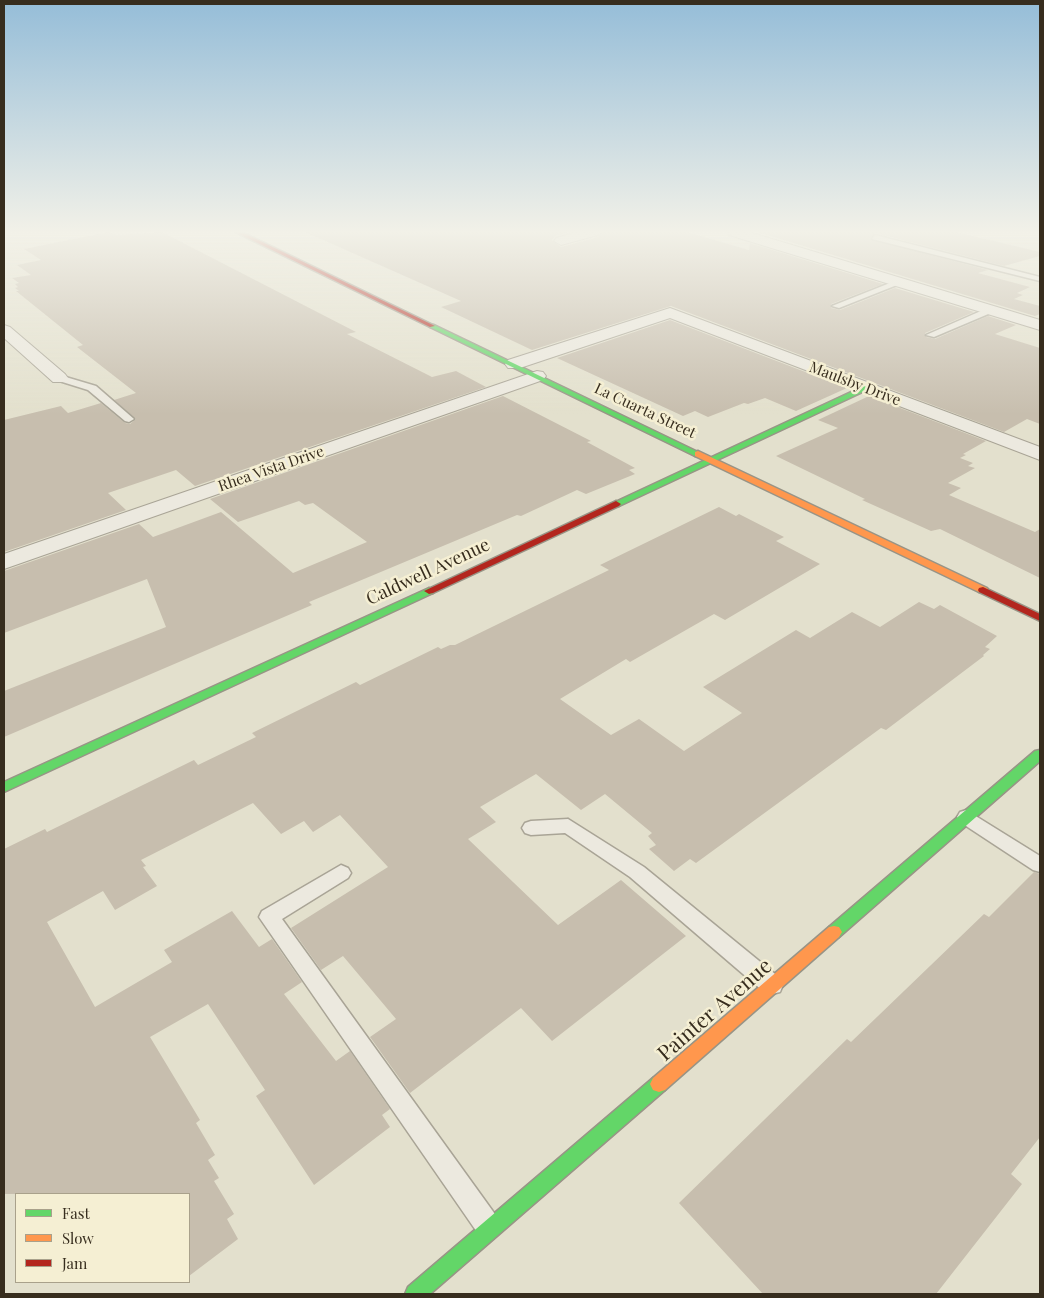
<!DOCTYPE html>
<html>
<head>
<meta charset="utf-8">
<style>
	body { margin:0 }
	#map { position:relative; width:1044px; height:1298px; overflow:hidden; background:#e3e0cd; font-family:"Playfair Display",serif }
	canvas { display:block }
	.frame { position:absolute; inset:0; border:5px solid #372d1e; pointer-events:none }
	.legend { position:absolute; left:15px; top:1193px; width:175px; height:90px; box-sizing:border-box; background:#f5efd3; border:1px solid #a9a18b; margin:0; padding:6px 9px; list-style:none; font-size:15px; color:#372d1e }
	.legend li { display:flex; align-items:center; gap:10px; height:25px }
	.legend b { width:25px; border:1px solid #a9a18b }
</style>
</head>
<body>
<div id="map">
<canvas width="1044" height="1298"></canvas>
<div class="frame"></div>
<ul class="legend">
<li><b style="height:6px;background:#63d668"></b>Fast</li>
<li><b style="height:6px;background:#ff974d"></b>Slow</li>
<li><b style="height:6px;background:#b3261e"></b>Jam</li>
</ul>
</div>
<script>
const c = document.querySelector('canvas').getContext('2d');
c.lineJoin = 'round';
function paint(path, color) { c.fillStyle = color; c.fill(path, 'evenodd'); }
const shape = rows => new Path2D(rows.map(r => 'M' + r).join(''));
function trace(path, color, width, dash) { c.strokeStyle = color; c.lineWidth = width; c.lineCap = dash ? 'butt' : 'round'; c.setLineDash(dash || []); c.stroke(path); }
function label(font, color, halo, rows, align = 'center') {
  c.font = font + ' "Playfair Display",serif'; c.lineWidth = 5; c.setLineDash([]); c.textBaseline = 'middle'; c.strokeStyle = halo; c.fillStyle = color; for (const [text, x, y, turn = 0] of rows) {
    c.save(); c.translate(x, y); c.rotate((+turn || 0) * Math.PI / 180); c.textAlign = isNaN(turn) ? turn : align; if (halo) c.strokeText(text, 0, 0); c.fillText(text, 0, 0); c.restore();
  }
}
paint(shape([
	[108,232,117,235,162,232,356,332,347,334,432,377,456,371,486,387,195,486,176,470,108,493,126,510,4,552,4,420,61,406,68,413,101,403,125,423,130,424,136,419,114,400,136,393,77,347,83,345,16,291,19,291,15,288,18,287,15,284,19,283,12,278,31,275,17,265,41,260,24,249],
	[305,232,569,232,555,236,552,240,561,247,598,237,601,232,687,232,749,250,750,243,883,284,831,304,831,308,840,310,895,288,974,312,925,333,926,337,935,339,988,316,1016,325,995,334,1040,348,1040,424,1027,419,1004,432,671,306,532,350,441,307,461,301],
	[757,232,956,232,1040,252,1040,256,1004,266,875,233,870,239,988,270,978,273,1030,287,1017,293,1023,295,1014,299,1040,306,1040,314,1035,316],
	[670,320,847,388,796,411,765,398,748,404,744,403,708,417,695,411,683,416,557,358],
	[503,396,591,441,587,442,635,468,629,470,635,474,586,494,577,490,521,516,517,515,309,602,312,605,4,737,4,691,166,627,147,579,4,633,4,571,139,524,153,537,221,512,293,573,367,542,313,503,305,505,299,501,238,522,210,499],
	[869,396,986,441,963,454,966,455,960,458,973,463,968,466,975,468,948,483,961,488,949,495,1035,532,1040,529,1040,578,940,529,931,531,862,500,865,499,776,456,838,428,818,420],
	[719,507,736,516,739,514,784,537,776,541,820,564,725,620,714,614,630,662,626,659,560,699,611,735,639,719,684,751,742,713,703,687,796,630,810,638,852,612,880,627,919,602,934,609,940,605,997,636,985,647,990,649,983,655,984,656,886,730,881,728,696,863,690,859,674,871,649,849,656,845,648,836,652,833,605,794,581,810,536,774,480,807,496,822,468,839,558,925,621,880,686,936,552,1041,521,1008,410,1093,370,1037,396,1019,343,956,321,970,291,928,388,867,340,815,313,832,304,821,281,834,253,803,141,860,146,866,143,867,157,886,115,910,103,891,47,922,95,1007,172,962,164,950,232,911,259,947,272,939,302,982,284,994,336,1061,350,1051,390,1109,382,1115,390,1127,314,1185,256,1096,265,1090,208,1004,150,1037,200,1120,196,1123,215,1155,208,1160,219,1178,214,1181,234,1214,227,1219,238,1239,189,1276,189,1194,4,1194,4,849,45,829,47,832,194,760,198,765,256,737,252,733,356,682,360,685,438,647,441,649,450,645,455,645,609,570,600,565],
	[1034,872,1040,874,1040,1137,1011,1174,1022,1184,936,1294,763,1294,679,1203,847,1039,851,1042,984,914,989,917]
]), '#c7beae');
const lane = shape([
	[875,235,1040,277,1040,281,872,239,875,235],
	[895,281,902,283,839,308,832,306,895,281],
	[990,307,993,308,993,312,934,337,926,335,990,307],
	[59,375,96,386,134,419,129,422,125,421,88,390,56,380,54,378,59,375],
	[966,810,1040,856,1040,872,1033,870,960,822,957,817,960,812,966,810],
	[568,819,644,867,780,978,783,985,780,992,772,994,764,992,630,877,565,833,531,835,525,833,522,828,525,823,531,821,568,819],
	[341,865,348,868,351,873,348,878,282,919,497,1217,501,1226,497,1235,488,1239,479,1235,259,917,262,911,341,865]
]);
const street = shape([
	[577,232,599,232,598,235,561,245,554,241,556,238,577,232],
	[728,232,749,232,1040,320,1040,330,729,235,728,232],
	[670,308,1040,447,1040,460,670,318,520,368,508,368,505,364,508,360,670,308],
	[4,325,10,327,65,374,68,378,65,382,53,382,4,338,4,325],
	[537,371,543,372,546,376,543,380,4,569,4,554,537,371]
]);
const fast = shape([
	[430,325,434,325,702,454,701,456,695,456,430,327,430,325],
	[864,386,871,388,619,506,613,506,611,504,864,386],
	[429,588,434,591,433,593,4,792,4,782,429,588],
	[1040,750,1040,761,839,937,834,938,829,937,826,932,829,927,1035,751,1040,750],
	[659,1076,665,1078,668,1084,665,1090,430,1294,405,1294,408,1287,653,1078,659,1076]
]);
const slow = shape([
	[698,451,987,588,988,590,987,592,979,592,695,456,695,452,698,451],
	[834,926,839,927,842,932,839,937,665,1090,659,1092,653,1090,650,1084,653,1078,829,927,834,926]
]);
const jam = shape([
	[235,232,242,232,435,326,430,327,235,232],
	[616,501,621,504,619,506,433,593,429,594,424,591,616,501],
	[983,587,1040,614,1040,621,979,592,978,590,979,588,983,587]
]);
trace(lane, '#a9a496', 3);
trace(street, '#a9a496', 2);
trace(fast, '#989486', 3);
trace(slow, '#989486', 3);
trace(jam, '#989486', 3);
paint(lane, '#ece9df');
paint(street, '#ece9df');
paint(fast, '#63d668');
paint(slow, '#ff974d');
paint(jam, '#b3261e');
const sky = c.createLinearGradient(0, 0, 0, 414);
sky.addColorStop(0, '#95bdd8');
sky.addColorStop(0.56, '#f2f1e8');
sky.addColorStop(1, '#f2f1e800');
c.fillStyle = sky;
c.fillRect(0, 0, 1044, 414);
label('15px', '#372d1e', '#f5efd3', [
	["Maulsby Drive",855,384,21],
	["La Cuarta Street",645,411,25],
	["Rhea Vista Drive",271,469,-19]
]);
label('18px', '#372d1e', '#f5efd3', [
	["Caldwell Avenue",428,572,-25]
]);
label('21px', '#372d1e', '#f5efd3', [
	["Painter Avenue",715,1010,-41]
]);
</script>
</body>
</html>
